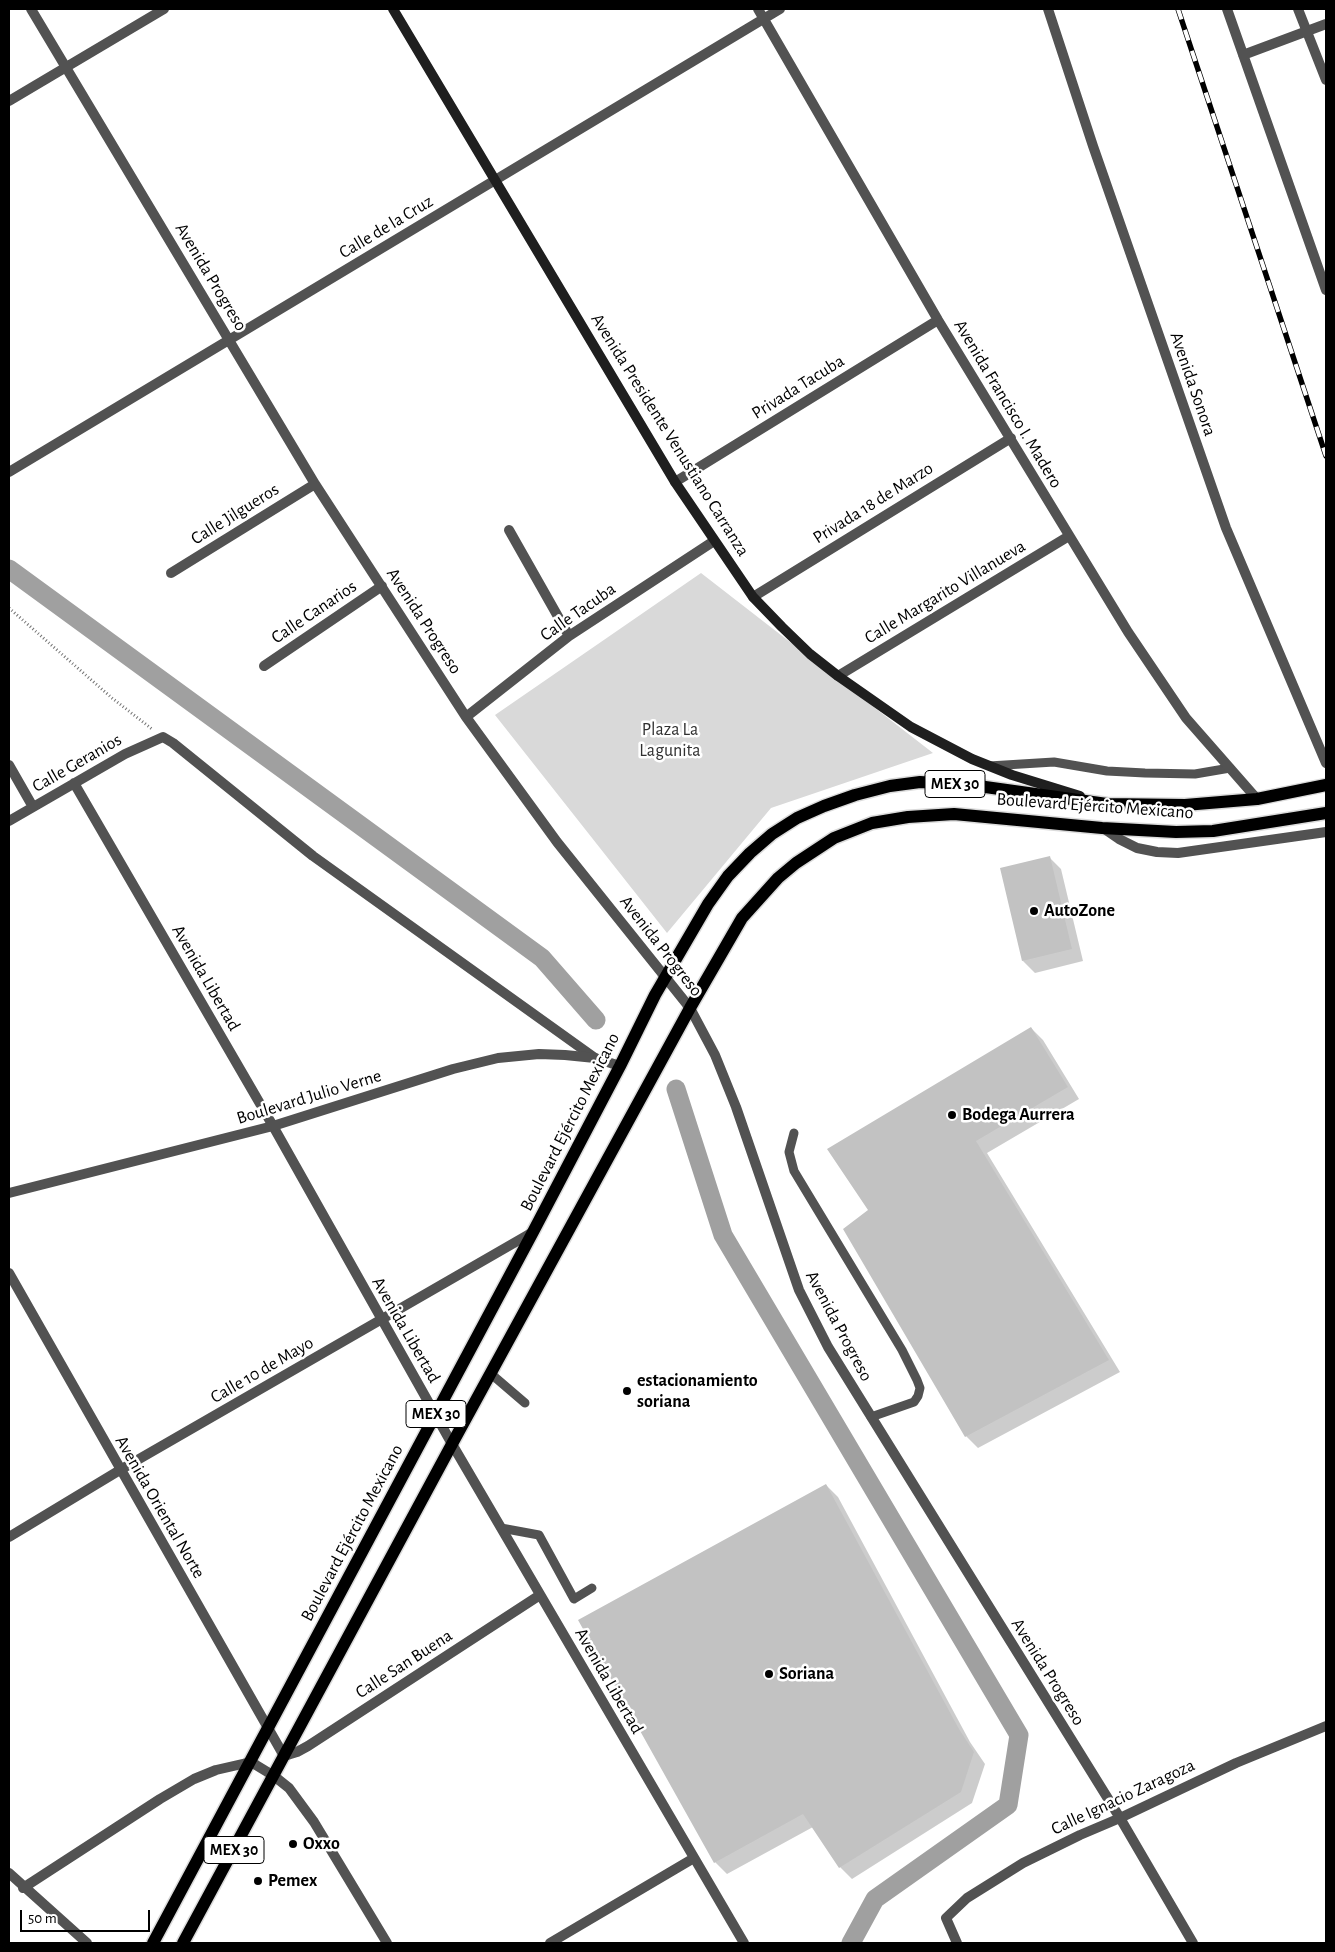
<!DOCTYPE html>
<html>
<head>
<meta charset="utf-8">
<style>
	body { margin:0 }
	#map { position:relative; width:1335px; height:1952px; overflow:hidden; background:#fff; font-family:"Alegreya Sans",sans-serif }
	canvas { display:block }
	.frame { position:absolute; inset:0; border:10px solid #000; pointer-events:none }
	.scale { position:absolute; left:20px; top:1910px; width:130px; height:22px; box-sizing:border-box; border:2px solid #000; border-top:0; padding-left:6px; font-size:15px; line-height:18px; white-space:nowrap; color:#000; -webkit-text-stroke:4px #fff; paint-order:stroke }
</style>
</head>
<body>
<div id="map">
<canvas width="1335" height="1952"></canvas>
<div class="frame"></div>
<div class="scale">50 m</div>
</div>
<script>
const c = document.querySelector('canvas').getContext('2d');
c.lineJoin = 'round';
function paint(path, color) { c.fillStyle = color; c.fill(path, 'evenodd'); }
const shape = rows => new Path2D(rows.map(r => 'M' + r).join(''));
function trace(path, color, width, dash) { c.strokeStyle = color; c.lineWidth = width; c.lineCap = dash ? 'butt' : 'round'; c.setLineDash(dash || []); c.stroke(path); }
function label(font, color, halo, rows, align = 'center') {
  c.font = font + ' "Alegreya Sans",sans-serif'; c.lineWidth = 5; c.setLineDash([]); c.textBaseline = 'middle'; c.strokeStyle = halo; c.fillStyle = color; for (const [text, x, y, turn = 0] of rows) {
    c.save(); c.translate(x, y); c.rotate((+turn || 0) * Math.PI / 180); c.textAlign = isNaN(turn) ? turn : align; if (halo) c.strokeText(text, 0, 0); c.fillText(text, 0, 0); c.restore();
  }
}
paint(shape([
	[701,573,933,753,771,808,667,933,495,715]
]), '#d9d9d9');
paint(shape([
	[1049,857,1061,869,1083,961,1035,973,1023,961],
	[1031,1028,1043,1040,1079,1099,987,1153,1120,1372,978,1448,966,1436,845,1229,870,1210],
	[826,1485,838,1497,970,1742,985,1764,972,1803,852,1879,840,1867,813,1827,727,1874,715,1862]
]), '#0003');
trace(shape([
	[9,569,542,958,596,1020],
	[676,1089,723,1235,1019,1735,1008,1805,875,1899,851,1943]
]), '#a0a0a0', 19);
paint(shape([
	[1050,856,1072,949,1022,961,1000,868],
	[1031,1027,1068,1087,976,1141,1109,1360,965,1437,843,1229,868,1210,827,1149],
	[826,1484,959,1729,974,1752,961,1792,839,1868,803,1814,714,1863,578,1620]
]), '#c2c2c2');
const primary = shape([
	[153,1943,533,1232,620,1066,655,995,708,904,728,876,750,853,772,834,797,818,824,806,855,795,890,786,920,782,971,785,1107,804,1185,805,1257,799,1326,785],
	[183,1943,452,1444,690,1008,742,918,778,878,796,863,834,838,872,823,908,817,954,814,1102,828,1176,832,1213,831,1326,813]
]);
trace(primary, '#dbdbdb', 15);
trace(shape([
	[9,608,112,698,152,729]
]), '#747474', 3, [1, 2.5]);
trace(shape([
	[989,766,1054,762,1107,771,1145,773,1195,774,1230,768],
	[794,1133,789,1152,794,1171,902,1350,917,1380,920,1388,918,1396,914,1402,871,1417],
	[490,1373,525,1403],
	[501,1528,539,1535,574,1599,592,1588]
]), '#525252', 9);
trace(shape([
	[31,9,315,484,466,717,557,842,690,1008,715,1055,736,1107,799,1290,828,1347,1120,1818,1193,1943],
	[758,9,938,320,1128,632,1186,718,1257,799],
	[1048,9,1093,146,1226,528,1326,763],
	[1227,9,1326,290],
	[1298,9,1326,80],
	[1243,55,1326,24],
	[9,101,164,9],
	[9,472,780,9],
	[675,482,938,320],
	[509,530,569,636],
	[171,573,315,484],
	[753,597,1011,438],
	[264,666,382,586],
	[838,676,1069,536],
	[466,717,569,636,714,541],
	[9,765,33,807],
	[74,783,273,1126,452,1444,744,1943],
	[9,821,125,754,163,737,173,743,313,856,595,1058],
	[1103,828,1119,839,1137,848,1157,852,1178,853,1326,832],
	[9,1273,284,1756,297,1752,308,1746,540,1595],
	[9,1537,120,1470,533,1232],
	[9,1873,87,1943],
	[23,1888,160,1799,194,1779,216,1770,251,1762,274,1776,289,1788,314,1822,387,1943],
	[550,1943,694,1858],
	[957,1943,946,1918,967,1898,1023,1863,1080,1835,1120,1818,1236,1763,1326,1726]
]), '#525252', 10);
trace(shape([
	[9,1193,273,1126,453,1069,498,1058,539,1054,565,1055,595,1058,620,1066]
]), '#525252', 10);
trace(shape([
	[393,9,675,482,753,597,782,627,810,654,838,676,911,727,972,759,1012,775,1080,796]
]), '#1f1f1f', 10);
trace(primary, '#000', 12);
const rail = shape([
	[1178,9,1326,456]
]);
trace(rail, '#000', 5.5);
trace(rail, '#fff', 4, [11]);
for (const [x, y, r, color] of [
	[1034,911,5,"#000"],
	[952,1115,5,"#000"],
	[627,1391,5,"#000"],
	[769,1674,5,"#000"],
	[293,1844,5,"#000"],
	[258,1881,5,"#000"]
]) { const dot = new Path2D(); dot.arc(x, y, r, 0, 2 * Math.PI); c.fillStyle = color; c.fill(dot); trace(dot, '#fff', 2); }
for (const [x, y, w] of [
	[955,784,60],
	[436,1414,60],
	[234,1850,60]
]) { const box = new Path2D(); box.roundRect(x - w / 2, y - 13.5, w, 27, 4); c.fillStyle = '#fff'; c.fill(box); trace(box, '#000', 1); }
label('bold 16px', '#000', null, [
	["MEX 30",955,784],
	["MEX 30",436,1414],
	["MEX 30",234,1850]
]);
label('18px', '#000', '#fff', [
	["Calle de la Cruz",386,227,-31],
	["Avenida Progreso",211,277,59],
	["Avenida Sonora",1193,384,71],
	["Privada Tacuba",798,387,-32],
	["Avenida Francisco I. Madero",1008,404,59],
	["Avenida Presidente Venustiano Carranza",670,435,58],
	["Privada 18 de Marzo",873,503,-32],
	["Calle Jilgueros",235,514,-32],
	["Calle Margarito Villanueva",945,592,-31],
	["Calle Canarios",314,612,-34],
	["Calle Tacuba",578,612,-35],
	["Avenida Progreso",424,621,57],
	["Calle Geranios",77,763,-30],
	["Boulevard Ejército Mexicano",1095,806,4],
	["Avenida Progreso",661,946,52],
	["Avenida Libertad",206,978,60],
	["Boulevard Julio Verne",309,1097,-17],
	["Boulevard Ejército Mexicano",570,1122,-63],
	["Avenida Progreso",839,1326,62],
	["Avenida Libertad",406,1330,60],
	["Calle 10 de Mayo",262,1370,-30],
	["Avenida Oriental Norte",160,1507,60],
	["Boulevard Ejército Mexicano",352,1533,-62],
	["Calle San Buena",404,1664,-33],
	["Avenida Progreso",1048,1672,58],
	["Avenida Libertad",609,1681,60],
	["Calle Ignacio Zaragoza",1123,1797,-25]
]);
label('18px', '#303030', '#fff', [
	["Plaza La",670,730],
	["Lagunita",670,751]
]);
label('bold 18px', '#000', '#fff', [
	["AutoZone",1044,911],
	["Bodega Aurrera",962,1115],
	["estacionamiento",637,1381],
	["soriana",637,1402],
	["Soriana",779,1674],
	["Oxxo",303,1844],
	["Pemex",268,1881]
], 'left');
</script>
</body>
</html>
